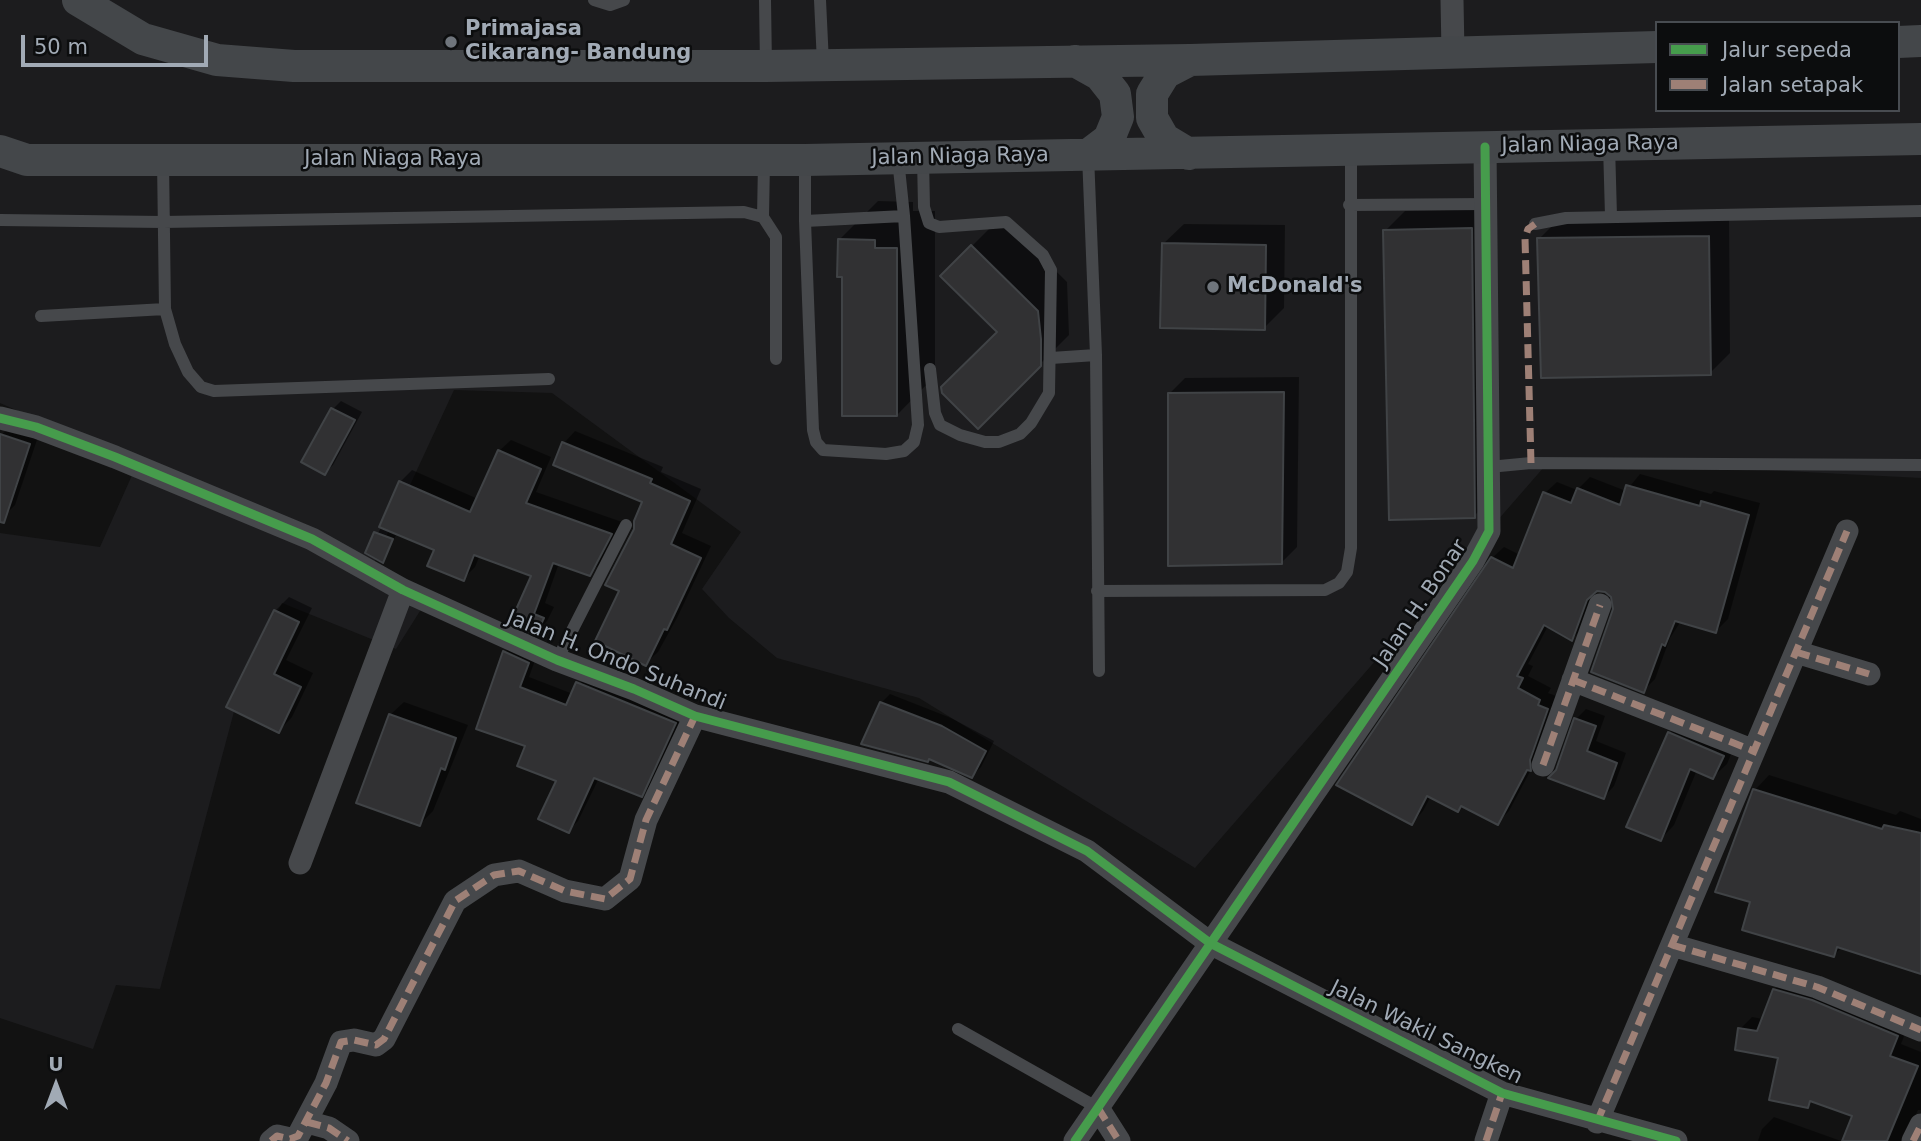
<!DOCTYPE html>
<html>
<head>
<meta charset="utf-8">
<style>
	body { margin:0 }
	#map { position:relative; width:1921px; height:1141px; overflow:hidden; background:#121212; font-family:"DejaVu Sans",sans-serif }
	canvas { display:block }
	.legend { position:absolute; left:1655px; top:21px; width:245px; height:91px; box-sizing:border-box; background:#0c0d0e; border:2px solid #484c51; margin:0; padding:9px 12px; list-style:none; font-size:21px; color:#a1aab5 }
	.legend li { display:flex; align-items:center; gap:14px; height:35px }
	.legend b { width:35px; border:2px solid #484c51 }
	.north { position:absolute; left:21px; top:1050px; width:70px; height:70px; -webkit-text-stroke:5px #0c0d0e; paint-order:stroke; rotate:0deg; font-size:19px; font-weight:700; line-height:28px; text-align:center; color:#a1aab5 }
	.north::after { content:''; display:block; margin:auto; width:24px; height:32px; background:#a1aab5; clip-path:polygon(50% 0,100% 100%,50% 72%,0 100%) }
	.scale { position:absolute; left:21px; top:35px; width:187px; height:32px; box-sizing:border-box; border:4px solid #a1aab5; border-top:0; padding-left:9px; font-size:21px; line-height:24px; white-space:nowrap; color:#a1aab5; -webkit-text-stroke:5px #0c0d0e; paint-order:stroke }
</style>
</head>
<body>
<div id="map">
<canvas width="1921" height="1141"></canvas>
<ul class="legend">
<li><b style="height:9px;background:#469c4c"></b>Jalur sepeda</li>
<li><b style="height:9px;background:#9e8076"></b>Jalan setapak</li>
</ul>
<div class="north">U</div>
<div class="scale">50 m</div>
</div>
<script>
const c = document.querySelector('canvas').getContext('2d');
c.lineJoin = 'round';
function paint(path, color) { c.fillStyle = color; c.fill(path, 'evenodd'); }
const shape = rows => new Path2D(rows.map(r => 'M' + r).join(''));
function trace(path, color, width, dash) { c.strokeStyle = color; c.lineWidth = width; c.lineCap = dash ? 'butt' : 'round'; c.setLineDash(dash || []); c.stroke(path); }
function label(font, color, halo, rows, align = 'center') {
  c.font = font + ' "DejaVu Sans",sans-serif'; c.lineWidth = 5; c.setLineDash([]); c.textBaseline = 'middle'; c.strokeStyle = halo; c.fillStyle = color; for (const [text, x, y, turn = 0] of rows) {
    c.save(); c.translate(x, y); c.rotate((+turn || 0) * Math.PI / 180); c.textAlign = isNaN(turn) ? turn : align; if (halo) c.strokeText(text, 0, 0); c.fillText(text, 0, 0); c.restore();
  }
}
paint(shape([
	[0,0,1921,0,1921,478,1551,459,1195,868,919,698,777,658,729,618,702,589,741,532,552,393,454,390,367,578,427,600,396,649,282,603,240,689,160,989,116,985,93,1049,0,1018,0,533,100,547,137,464,0,403],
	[1657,23,1898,23,1898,110,1657,110]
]), '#1c1c1e');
paint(shape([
	[878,201,913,202,913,211,935,211,935,376,897,415,844,275,839,240],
	[1491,209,1494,496,1474,516,1385,231,1405,211],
	[1729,216,1730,353,1710,373,1539,239,1559,219],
	[1001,217,1067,282,1069,335,978,426,999,332,942,276],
	[1184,224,1285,225,1284,308,1264,328,1163,244],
	[1299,377,1297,547,1282,562,1170,393,1185,378],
	[341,401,362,412,333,465,325,473,333,409],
	[13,425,39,434,15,505,5,515,0,513,0,436],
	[575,431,663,467,661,472,701,489,682,533,711,546,678,616,658,652,646,663,621,591,645,501,555,464,564,443],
	[511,440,551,457,536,492,622,522,601,563,589,574,559,563,545,603,554,607,547,621,536,633,513,623,533,575,480,555,475,567,463,579,436,549,397,533,383,561,367,552,382,526,400,482,412,470,478,499,499,451],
	[1640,474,1711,494,1714,491,1760,503,1728,619,1716,631,1681,621,1670,638,1655,679,1643,691,1613,596,1597,590,1584,627,1572,639,1548,626,1528,664,1533,666,1528,676,1551,688,1548,693,1559,697,1533,766,1509,811,1497,823,1463,804,1458,810,1431,796,1423,811,1412,823,1492,558,1504,547,1520,555,1545,493,1557,482,1577,490,1590,477,1626,491],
	[289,597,312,608,286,660,313,673,292,717,279,731,228,706,275,611],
	[515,642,538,652,529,677,573,694,588,673,685,713,651,785,641,795,599,778,578,821,568,831,558,780,527,745,505,652],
	[890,694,951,718,994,741,981,767,972,776,881,703],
	[404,702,468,725,433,811,420,824,390,715],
	[1586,709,1605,716,1596,741,1626,753,1614,786,1604,797,1558,771,1576,719],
	[1683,720,1736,742,1727,764,1713,777,1697,770,1674,825,1661,839,1670,733],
	[1769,775,1896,815,1900,811,1921,819,1921,973,1842,947,1834,955,1752,901,1755,790],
	[1786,978,1909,1024,1901,1044,1921,1052,1921,1110,1918,1110,1910,1128,1918,1141,1844,1141,1854,1115,1813,1100,1807,1106,1780,1056,1740,1029,1752,1017,1763,1019,1774,990],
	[1774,1117,1841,1141,1758,1141,1762,1129]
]), '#0007');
const building = shape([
	[1472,228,1475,518,1389,520,1383,230,1472,228],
	[1709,236,1711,375,1541,378,1537,238,1709,236],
	[838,239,875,240,875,248,897,248,897,416,842,416,842,277,837,277,838,239],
	[1162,243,1266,245,1265,330,1160,328,1162,243],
	[971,245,1038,311,1041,339,1041,366,978,429,942,393,941,387,997,332,940,276,971,245],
	[1284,392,1282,564,1168,566,1168,393,1284,392],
	[331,408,355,420,325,475,301,462,331,408],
	[0,434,30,444,4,523,0,522,0,434],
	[562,442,652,479,650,483,690,501,671,544,701,558,667,630,664,629,646,666,595,641,619,591,605,585,634,529,634,521,642,502,553,465,562,442],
	[498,450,541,469,526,503,612,534,590,576,553,563,534,614,544,618,536,635,510,623,531,576,474,555,464,581,427,566,434,550,379,527,399,481,470,512,498,450],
	[1626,485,1700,506,1701,501,1749,515,1716,633,1675,621,1665,646,1662,644,1644,693,1591,672,1613,609,1611,597,1605,592,1597,591,1587,600,1572,641,1544,625,1517,676,1523,678,1518,688,1540,700,1538,705,1548,709,1530,760,1531,771,1527,770,1498,825,1461,806,1458,812,1427,796,1412,825,1336,785,1491,557,1513,568,1543,492,1571,503,1577,488,1620,505,1626,485],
	[374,532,393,539,383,563,365,553,374,532],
	[274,610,299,622,274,674,301,687,279,733,226,707,274,610],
	[503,651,529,663,520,687,566,705,576,682,676,723,642,797,594,778,569,833,538,819,556,781,517,766,525,746,476,729,503,651],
	[880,702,942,726,986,751,972,778,929,759,928,762,861,744,880,702],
	[389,714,456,738,445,770,441,768,420,826,356,803,389,714],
	[1574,718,1596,726,1587,751,1617,763,1604,799,1548,778,1556,770,1574,718],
	[1668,732,1724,756,1713,779,1690,769,1661,841,1626,827,1668,732],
	[1753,789,1882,829,1884,825,1921,833,1921,974,1837,947,1834,957,1742,930,1750,902,1715,892,1753,789],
	[1773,989,1812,1000,1898,1036,1890,1056,1918,1066,1887,1141,1842,1141,1852,1116,1810,1101,1808,1108,1769,1100,1778,1058,1735,1050,1738,1028,1757,1031,1773,989]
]);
paint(building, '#313133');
trace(building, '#404346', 2);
trace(shape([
	[594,0,610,5,624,0],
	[765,0,766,66],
	[820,0,823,63],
	[1609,145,1611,216],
	[1088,155,1096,355,1099,671],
	[923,158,924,207,929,223,939,227,1006,222,1043,255,1051,270,1049,393,1031,423,1020,434,999,442,985,442,960,435,940,425,935,413,930,369],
	[898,159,904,216,918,425,914,442,904,451,886,454,823,450,816,442,813,430,805,221,904,216],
	[163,160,165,309,175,344,188,372,201,387,214,391,549,379],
	[805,162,805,221],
	[1349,205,1486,204],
	[763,217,764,162],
	[0,220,163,222,744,212,763,217,776,237,776,359],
	[1535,224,1566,218,1921,211],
	[41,316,165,309],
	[1051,358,1096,355],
	[1489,467,1531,463,1921,465],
	[1097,591,1325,590,1339,583,1347,572,1351,548,1351,152],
	[557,660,626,525],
	[958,1029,1098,1108]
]), '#46484b', 12);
trace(shape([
	[1452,0,1453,52],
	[0,418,36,427,115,457,312,539,403,590,557,660,634,689,695,716,949,782,1087,851,1210,943,1502,1093,1676,1141],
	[1796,652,1869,674],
	[1573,680,1754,751],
	[1543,765,1600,605],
	[300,863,403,590],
	[1672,945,1817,987,1921,1030],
	[1098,1108,1119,1141],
	[307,1122,329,1128,348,1141],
	[1597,1122,1847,531],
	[271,1141,277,1136,290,1139,298,1136,326,1083,341,1042,354,1040,376,1045,384,1039,455,901,494,875,519,871,565,891,605,899,630,879,646,820,695,716],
	[1075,1141,1473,561,1489,531,1485,147],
	[1486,1141,1502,1093],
	[1913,1141,1921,1125]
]), '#46484b', 23);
trace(shape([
	[78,0,143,39,217,60,294,66,766,66,1190,60,1657,47],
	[1898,42,1921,41],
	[1075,61,1100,75,1115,94,1118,117,1109,139,1088,155],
	[0,151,27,160,805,160,1921,139],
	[1189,154,1164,139,1152,118,1152,94,1165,73,1190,60]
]), '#44474a', 32);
trace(shape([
	[1531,463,1525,238,1528,229,1535,224],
	[1796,652,1869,674],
	[1573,680,1754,751],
	[1543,765,1600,605],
	[1672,945,1817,987,1921,1030],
	[1098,1108,1119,1141],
	[307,1122,329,1128,348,1141],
	[1597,1122,1847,531],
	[271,1141,277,1136,290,1139,298,1136,326,1083,341,1042,354,1040,376,1045,384,1039,455,901,494,875,519,871,565,891,605,899,630,879,646,820,695,716],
	[1486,1141,1502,1093],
	[1913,1141,1921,1125]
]), '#9e8076', 7, [14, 7]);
trace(shape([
	[0,418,36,427,115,457,312,539,403,590,557,660,634,689,695,716,949,782,1087,851,1210,943,1502,1093,1676,1141],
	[1075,1141,1473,561,1489,531,1485,147]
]), '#469c4c', 9);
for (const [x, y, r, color] of [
	[451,42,7,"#6f757c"],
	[1213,287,7,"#6f757c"]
]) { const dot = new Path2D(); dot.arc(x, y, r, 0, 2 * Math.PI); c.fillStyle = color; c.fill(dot); trace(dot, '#0c0d0e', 2.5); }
label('bold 21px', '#a1aab5', '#0c0d0e', [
	["Primajasa",465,30],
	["Cikarang- Bandung",465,54],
	["McDonald's",1227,287]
], 'left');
label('21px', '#a1aab5', '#0c0d0e', [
	["Jalan Niaga Raya",1590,145,-1],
	["Jalan Niaga Raya",960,157,-1],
	["Jalan Niaga Raya",393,160],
	["Jalan H. Bonar",1421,604,-56],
	["Jalan H. Ondo Suhandi",616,661,22],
	["Jalan Wakil Sangken",1426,1033,26]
]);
</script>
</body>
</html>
